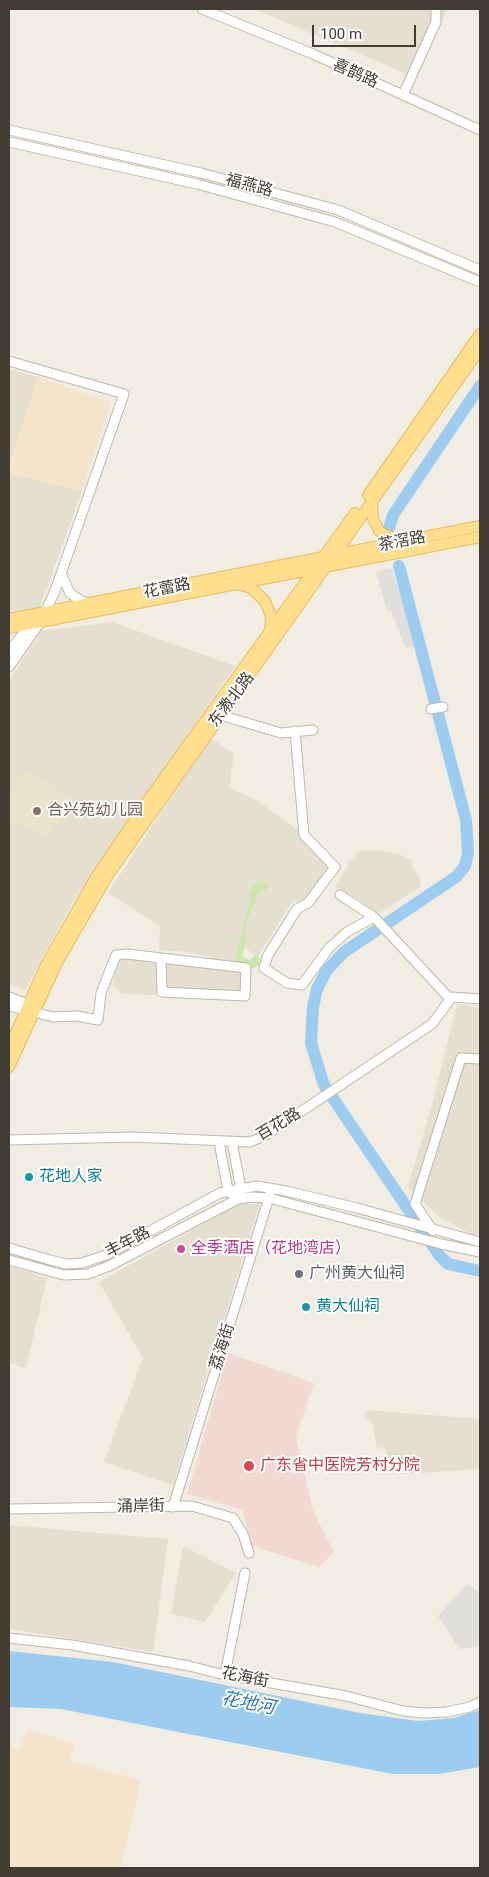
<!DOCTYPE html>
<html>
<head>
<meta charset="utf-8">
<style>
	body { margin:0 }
	#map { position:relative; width:489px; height:1877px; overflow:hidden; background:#f1ede2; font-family:Roboto,sans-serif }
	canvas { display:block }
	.frame { position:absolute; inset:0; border:10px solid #433c33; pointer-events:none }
	.scale { position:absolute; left:312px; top:25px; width:104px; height:22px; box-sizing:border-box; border:2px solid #433c33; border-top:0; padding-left:6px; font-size:15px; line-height:18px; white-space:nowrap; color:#433c33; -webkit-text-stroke:4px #fff; paint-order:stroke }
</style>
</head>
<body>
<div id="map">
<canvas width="489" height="1877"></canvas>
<div class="frame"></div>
<div class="scale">100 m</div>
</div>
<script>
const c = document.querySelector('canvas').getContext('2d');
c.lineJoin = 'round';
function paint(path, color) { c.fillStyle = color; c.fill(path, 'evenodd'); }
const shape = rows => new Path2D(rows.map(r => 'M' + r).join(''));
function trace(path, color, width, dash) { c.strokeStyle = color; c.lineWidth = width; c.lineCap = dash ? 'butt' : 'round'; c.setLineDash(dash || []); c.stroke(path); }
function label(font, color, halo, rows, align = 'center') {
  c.font = font + ' Roboto,"Noto Sans SC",sans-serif'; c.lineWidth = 4; c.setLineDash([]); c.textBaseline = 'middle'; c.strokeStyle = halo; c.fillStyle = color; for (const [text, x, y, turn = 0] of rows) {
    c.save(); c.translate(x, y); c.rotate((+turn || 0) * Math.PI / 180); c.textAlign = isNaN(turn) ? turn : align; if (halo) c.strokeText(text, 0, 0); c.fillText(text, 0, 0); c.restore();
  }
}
paint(shape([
	[254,9,447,9,416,78],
	[9,369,38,377,9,466],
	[9,474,82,491,40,607,9,612],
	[112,622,235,666,73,902,25,990,9,984,9,681,42,631],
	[210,738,234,753,229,788,253,798,294,827,332,870,304,903,293,901,258,956,239,945,234,963,188,952,159,950,160,926,108,893],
	[373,850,398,854,413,860,412,868,420,876,420,887,379,913,336,886,346,869,349,860,355,859,357,851],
	[117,957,246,971,243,999,122,994,113,986],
	[457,1004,480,1008,480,1234,473,1235,439,1217,408,1187,433,1101],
	[260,1203,173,1485,104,1462,143,1358,99,1282,239,1204],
	[9,1266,47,1278,26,1368,9,1363],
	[366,1410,480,1419,480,1469,403,1474,398,1456,388,1459,385,1447,377,1448,372,1423,366,1417],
	[9,1525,168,1539,153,1652,9,1629],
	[183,1546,236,1573,205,1622,171,1614]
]), '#e5dfd0');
paint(shape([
	[38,377,111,402,82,491,9,474,9,466],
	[28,1730,74,1743,70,1761,141,1780,121,1868,9,1868,9,1745,18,1751]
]), '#f5e4cc');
paint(shape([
	[24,771,75,798,46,839,26,826,9,824,9,791]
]), '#ebe2cb');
paint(shape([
	[228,1353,314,1383,296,1437,313,1511,334,1552,319,1567,252,1546,242,1510,187,1494]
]), '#f3d9d4');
paint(shape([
	[259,879,269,886,265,891,261,889,254,899,256,900,247,920,245,932,246,944,242,954,244,958,253,961,251,959,255,954,260,958,259,965,252,969,234,963,251,897,248,894]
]), '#cbe7a9');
paint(shape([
	[391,568,407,612,415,647,405,647,391,610,387,611,376,572],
	[467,1584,480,1592,480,1644,477,1647,459,1649,438,1616]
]), '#e1dfdb');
paint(shape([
	[9,1651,113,1662,360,1713,418,1721,453,1718,480,1710,480,1767,439,1774,393,1774,61,1709,9,1707]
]), '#9ccdf0');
trace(shape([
	[389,528,393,515,480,386],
	[399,566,466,820,468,853,465,866,456,877,344,952,327,970,317,989,313,1007,311,1043,324,1085,439,1255,448,1264,480,1271]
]), '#9ccdf0', 12);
const minor = shape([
	[202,9,313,54,480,130],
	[403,95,436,22,436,9],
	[9,130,201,173,338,210,480,270],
	[9,142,197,184,335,222,480,282],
	[9,361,124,394,55,591,41,621,9,667],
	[61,574,70,593,81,601,89,603],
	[9,652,32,622],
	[431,709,443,707],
	[220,715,281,733,313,730],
	[295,731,304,835,335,867,308,903,297,909,268,955,264,968,287,983,302,985,329,948,347,932,374,917],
	[340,895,374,917,450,999],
	[9,997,27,1004,31,1009],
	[9,1006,53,1017,77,1016,98,1020,101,993,116,955,127,954,246,968,245,996,162,992,161,958],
	[9,1140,133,1137,250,1142,266,1135,432,1024,452,997,480,999],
	[219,1142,228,1190,232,1194],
	[232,1142,241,1189,240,1194],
	[433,1231,415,1204,461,1058,480,1059],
	[9,1248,50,1260,67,1264,82,1263,106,1255,220,1193,257,1186,286,1191,357,1208,480,1242],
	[9,1260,64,1275,88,1274,109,1266,238,1199,251,1197,269,1198,441,1244,480,1252],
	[173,1507,270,1194],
	[9,1509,192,1506,233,1518,243,1534,249,1553],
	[9,1638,72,1645,189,1666,225,1675,346,1696,403,1711,423,1713,447,1712,470,1707,480,1702],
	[225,1675,245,1573]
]);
const major = shape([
	[368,495,480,334],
	[372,501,373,519,380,532,401,542],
	[238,584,251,588,265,601,271,616,270,631],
	[9,619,480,526],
	[9,628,480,537],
	[9,1048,45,967,96,877,149,799,355,513],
	[9,1067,58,961,108,875,480,349]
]);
trace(minor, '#c0b7a8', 11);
trace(major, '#e4bc5d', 12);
trace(minor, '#fff', 9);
trace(major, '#ffdf8d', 10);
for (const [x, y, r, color] of [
	[37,811,5,"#8d6e63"],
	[29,1177,5,"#0f9aa8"],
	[181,1249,5,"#d1479c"],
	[299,1274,5,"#6b7280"],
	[306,1307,5,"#0f9aa8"],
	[249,1466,6,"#e0444e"]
]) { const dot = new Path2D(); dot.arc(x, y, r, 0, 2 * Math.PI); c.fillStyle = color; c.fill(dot); trace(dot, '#fff', 2); }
label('16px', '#433c33', '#fff', [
	["喜鹊路",355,74,24],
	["福燕路",249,186,15],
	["茶滘路",402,542,-11],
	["花蕾路",167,589,-11],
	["东漖北路",232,700,-53],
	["百花路",279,1125,-31],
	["丰年路",128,1243,-28],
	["荔海街",223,1347,-73],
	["涌岸街",141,1507,-1],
	["花海街",245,1678,11]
]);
label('16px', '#785e54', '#fff', [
	["合兴苑幼儿园",47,811]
], 'left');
label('16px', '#0d838f', '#fff', [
	["花地人家",39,1177],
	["黄大仙祠",316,1307]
], 'left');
label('16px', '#b23c85', '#fff', [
	["全季酒店（花地湾店）",191,1249]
], 'left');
label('16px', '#5b616d', '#fff', [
	["广州黄大仙祠",309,1274]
], 'left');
label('16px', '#be3a42', '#fff', [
	["广东省中医院芳村分院",260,1466]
], 'left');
label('italic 18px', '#2c76ae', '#fff', [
	["花地河",248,1704,11]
]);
</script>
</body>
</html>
